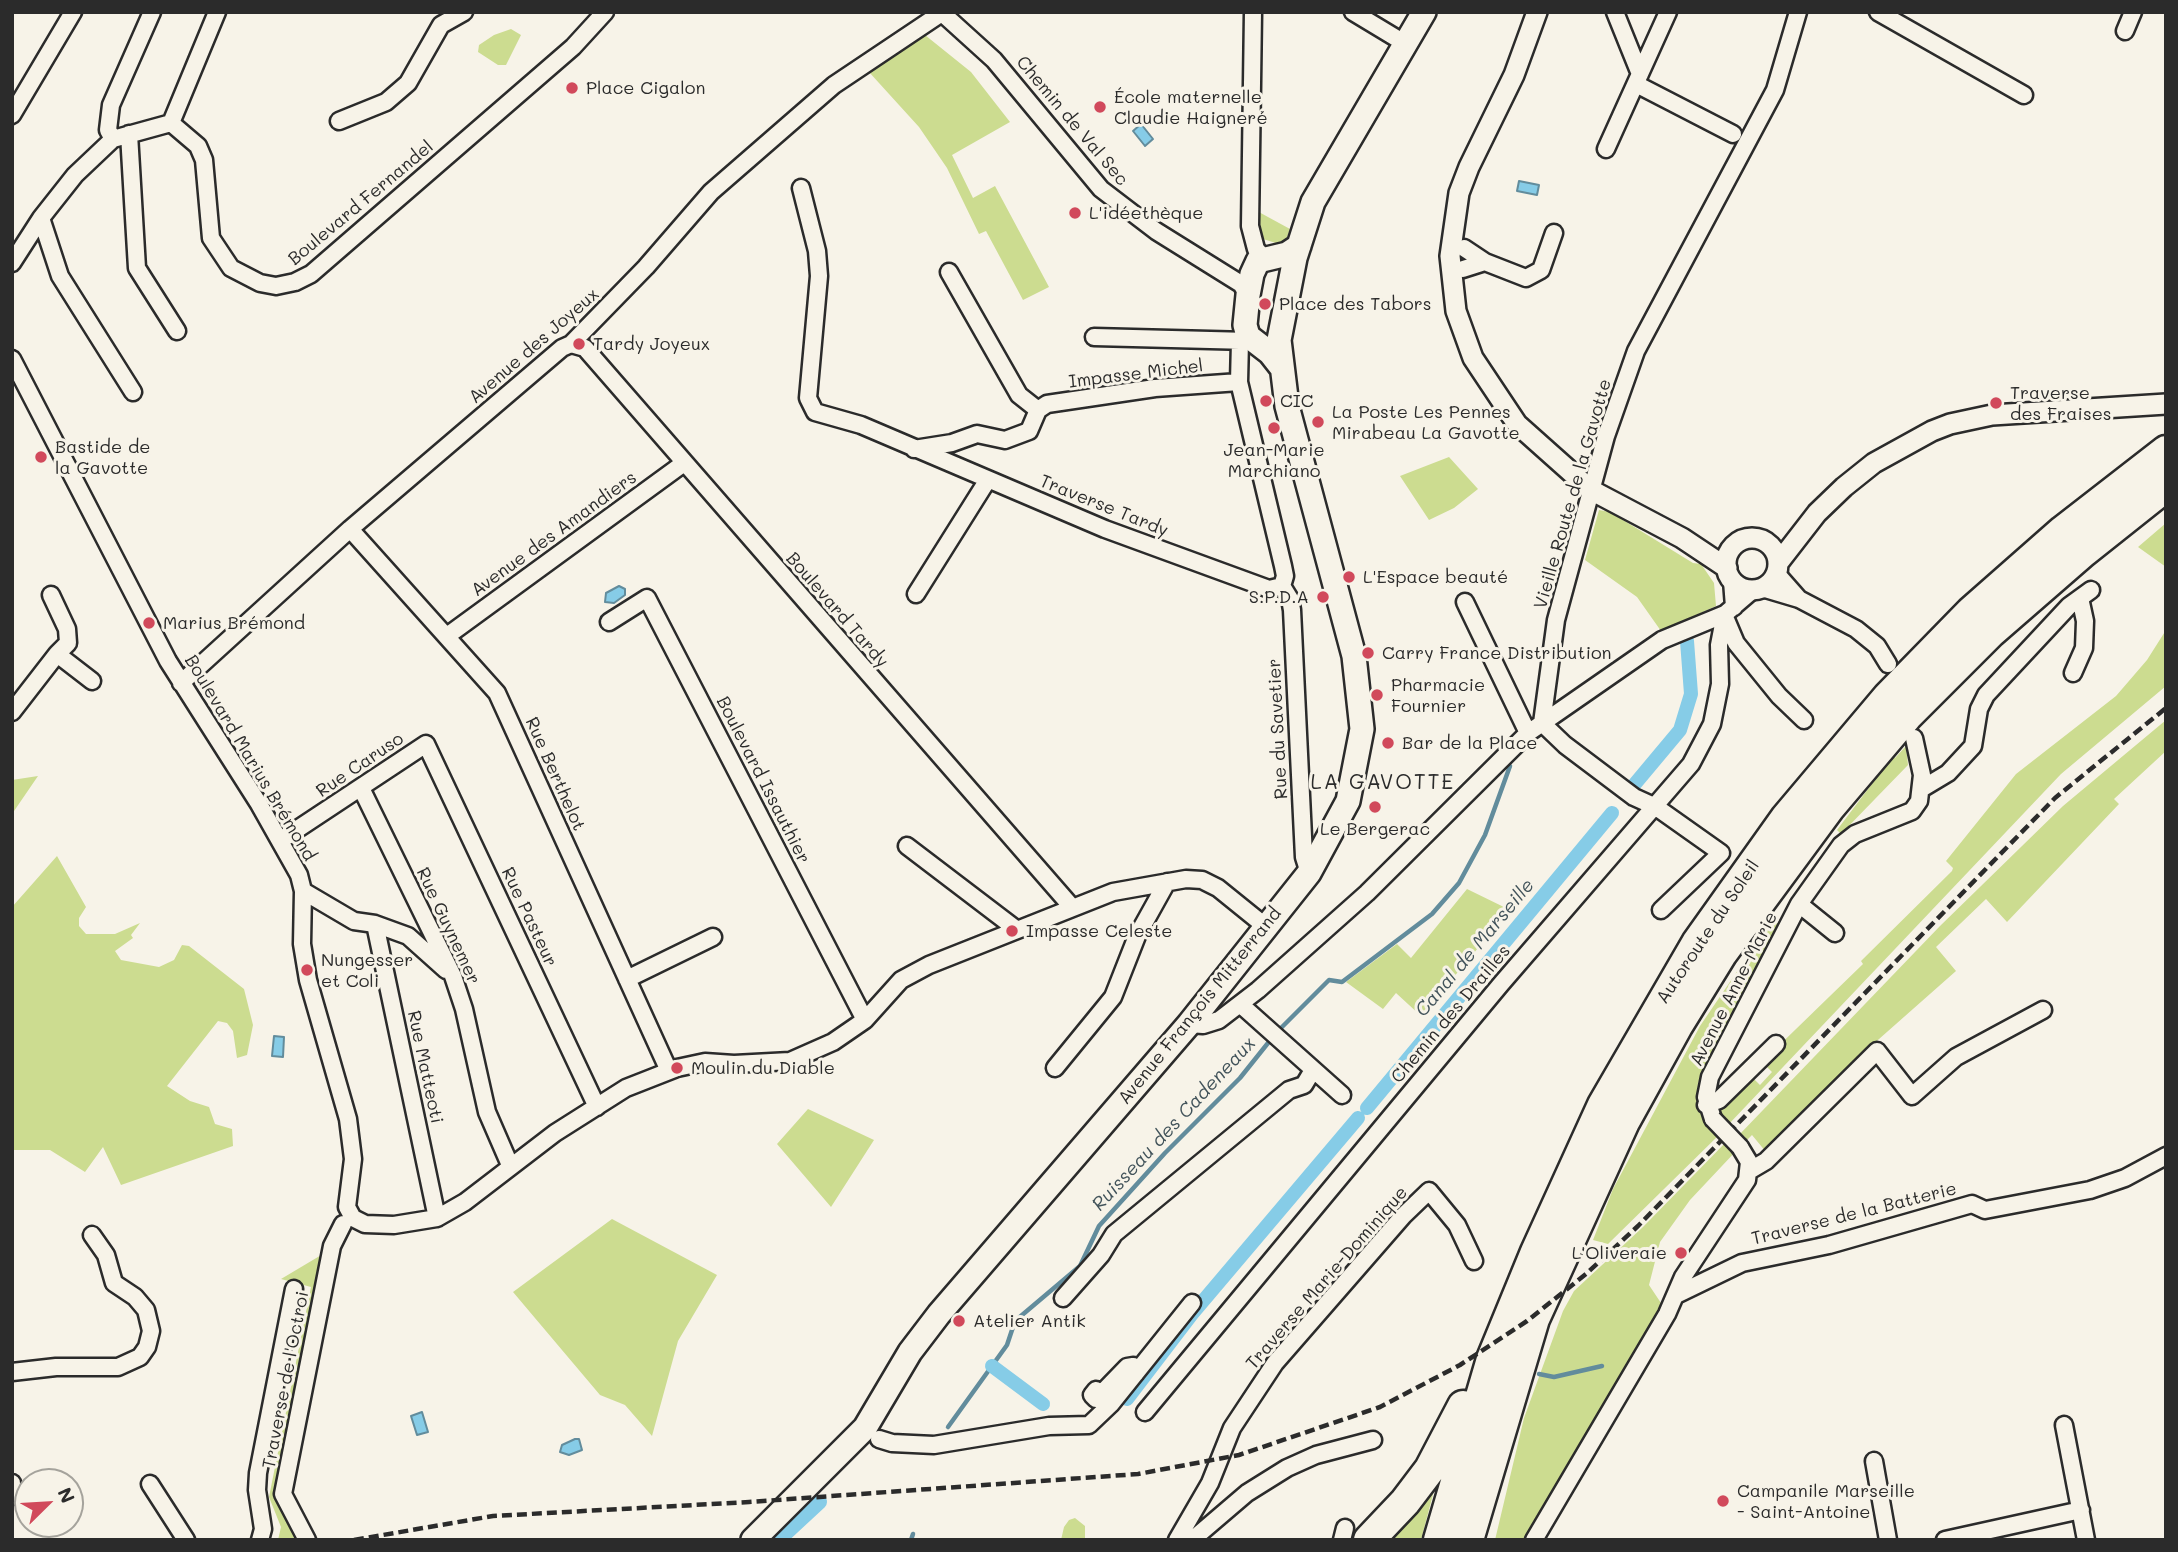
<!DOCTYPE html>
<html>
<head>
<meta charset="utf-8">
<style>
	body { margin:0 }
	#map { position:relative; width:2178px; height:1552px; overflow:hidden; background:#f7f3e8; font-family:Mali,sans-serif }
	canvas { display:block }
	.frame { position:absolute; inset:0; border:14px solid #2b2b2b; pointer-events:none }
	.north { position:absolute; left:14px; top:1468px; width:70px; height:70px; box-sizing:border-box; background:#f7f3e8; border:2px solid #a5a39c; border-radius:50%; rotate:66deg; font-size:19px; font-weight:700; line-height:28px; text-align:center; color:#2b2b2b }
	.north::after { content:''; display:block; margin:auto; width:24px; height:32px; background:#d1495b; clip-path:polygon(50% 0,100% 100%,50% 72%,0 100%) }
</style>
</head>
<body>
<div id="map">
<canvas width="2178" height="1552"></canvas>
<div class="frame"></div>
<div class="north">N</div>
</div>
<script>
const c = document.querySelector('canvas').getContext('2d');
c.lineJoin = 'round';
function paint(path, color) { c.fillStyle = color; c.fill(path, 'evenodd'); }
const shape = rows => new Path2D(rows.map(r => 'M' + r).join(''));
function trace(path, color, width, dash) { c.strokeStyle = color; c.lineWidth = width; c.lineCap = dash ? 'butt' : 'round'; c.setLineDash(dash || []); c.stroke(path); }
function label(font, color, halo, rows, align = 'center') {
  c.font = font + ' Mali,sans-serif'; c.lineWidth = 6; c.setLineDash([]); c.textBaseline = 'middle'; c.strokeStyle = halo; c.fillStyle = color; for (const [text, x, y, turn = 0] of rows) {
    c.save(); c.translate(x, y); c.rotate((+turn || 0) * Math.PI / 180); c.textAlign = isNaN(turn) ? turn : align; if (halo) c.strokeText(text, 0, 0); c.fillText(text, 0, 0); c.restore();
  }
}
paint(shape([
	[511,29,521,35,506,65,498,65,478,52,479,45,494,35],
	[925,35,971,72,1010,122,952,155,973,198,995,186,1049,287,1023,300,986,231,979,234,947,168,919,127,869,72],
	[1257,211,1290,229,1286,240,1279,244,1263,239,1257,226],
	[1449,457,1478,489,1454,508,1429,520,1400,476],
	[1599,510,1610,512,1693,563,1701,564,1714,583,1716,606,1661,631,1637,597,1585,560],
	[2166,523,2166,567,2138,547],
	[2166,630,2166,686,2061,774,1728,1125,1718,1115,1720,1106,1753,1078,1760,1085,1772,1072,1762,1062,1863,964,1861,961,1952,871,1953,868,1946,861,2016,774,2116,696,2147,660],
	[2166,720,2166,751,2114,799,2119,804,2007,922,1986,899,1936,947,1956,971,1853,1062,1766,1152,1752,1135,1745,1142,1738,1136,1940,926,2063,806],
	[1906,746,1908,765,1841,834,1837,830,1893,756,1895,758],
	[38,776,12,814,12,780],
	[57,856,86,907,79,918,79,926,86,934,115,934,140,923,131,935,133,938,115,951,121,960,159,967,174,960,182,945,189,946,244,989,253,1025,247,1055,237,1058,233,1031,227,1023,218,1021,167,1086,190,1101,209,1107,215,1124,232,1129,233,1146,121,1185,103,1147,85,1172,50,1150,12,1150,12,907],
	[1467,889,1510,910,1421,1016,1396,993,1383,1009,1346,982,1397,944,1411,958],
	[1772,920,1780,924,1698,1083,1697,1097,1700,1110,1720,1134,1608,1244,1593,1240,1613,1189,1700,1026],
	[808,1109,874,1140,831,1207,777,1144],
	[1727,1141,1737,1150,1690,1200,1660,1242,1649,1285,1663,1306,1632,1360,1524,1540,1495,1540,1524,1418,1563,1311,1574,1291,1643,1227],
	[612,1219,717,1275,678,1341,652,1436,625,1405,600,1395,513,1292],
	[328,1251,279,1496,305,1540,278,1540,281,1527,269,1497,311,1287,281,1279],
	[1436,1483,1421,1540,1380,1540],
	[1075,1518,1085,1526,1085,1540,1061,1540,1064,1527,1069,1520]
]), '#ccdc90');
const water = shape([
	[1141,124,1153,139,1145,146,1133,131,1141,124],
	[1519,181,1539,185,1537,195,1517,191,1519,181],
	[619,586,625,589,625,595,614,603,605,602,606,593,619,586],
	[274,1036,284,1037,283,1057,272,1056,274,1036],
	[422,1412,428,1432,417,1435,411,1416,422,1412],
	[575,1439,579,1439,582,1450,569,1455,560,1452,562,1445,575,1439]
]);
paint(water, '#86cce7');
trace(water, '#628c9c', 2);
trace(shape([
	[1276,1033,1329,980,1342,982,1432,914,1459,883,1485,835,1510,766],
	[1539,1374,1554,1377,1602,1366],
	[948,1427,1007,1345,1015,1321,1080,1266,1099,1226,1165,1153,1240,1078,1272,1038],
	[911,1540,913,1534]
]), '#628c9c', 4.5);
trace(shape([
	[1634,785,1680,730,1691,694,1687,641],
	[1367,1108,1612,813],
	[992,1366,1043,1404],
	[1127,1399,1192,1314,1358,1118],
	[779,1540,820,1502]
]), '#86cce7', 14);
const minor = shape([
	[941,12,994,60,1101,189,1156,231,1241,284,1248,295],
	[1253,12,1250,226,1256,249,1264,258],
	[1353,12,1406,44],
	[1615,12,1640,74],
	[1878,12,2024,95],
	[2125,31,2133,12],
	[1636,84,1733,134],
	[12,115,73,12],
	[339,121,386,102,408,83,441,25,464,12],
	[171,123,217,12],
	[129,134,137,268,177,331],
	[113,139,108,130,111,105,152,12],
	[1606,149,1668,12],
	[801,188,817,251,819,276,808,398,815,412,861,425,1105,529,1269,589,1282,586],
	[41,218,60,276,133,392],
	[1464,248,1485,262,1526,278,1541,270,1554,233],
	[12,263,41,218,75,175,113,139,171,123,198,146,204,160,211,238,231,268,260,283,276,286,295,282,311,274,573,47,605,12],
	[1463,269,1485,262],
	[949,272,1019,395,1038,410],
	[1246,330,1240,341,1239,382,1283,566,1285,576,1282,586],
	[1094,337,1249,341],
	[571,344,585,348,1071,906],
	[12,359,168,661,259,804,299,875,303,891,302,944,308,980,348,1119,353,1159,347,1207,353,1218,365,1224,394,1225,437,1218,465,1202,555,1133,626,1088,677,1068,705,1062,734,1064,790,1061,833,1042,865,1020,901,980,929,965,1113,892,1186,879,1202,880,1218,888,1265,926],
	[914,449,952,443,977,434,1005,440,1029,431,1038,410,1047,404,1155,388,1239,382],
	[350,529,497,693,669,1071],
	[1777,574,1799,599],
	[1732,581,1734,607],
	[1282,586,1290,599,1292,610,1304,857,1309,873],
	[1762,588,1799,599,1856,629,1877,646,1888,664],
	[916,594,987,481],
	[51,595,67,629,68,643,57,654],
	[1465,602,1528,733],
	[1725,617,1736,643,1779,696,1804,720],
	[609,622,647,598,865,1020],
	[447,636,684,463],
	[2073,673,2084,648,2085,621,2080,598],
	[181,683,350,529,562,348,571,344,646,267,711,192,834,85,943,12],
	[12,712,57,654,92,681],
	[1542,723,1556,620,1606,436,1636,351,1775,90,1798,12],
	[1542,723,1565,745,1634,797,1656,807,1721,853,1661,910],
	[361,788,453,976,464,1009,487,1112,510,1165],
	[1923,788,1948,773,1973,746,1979,709,1986,695,2069,606,2091,590],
	[281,840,426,744,597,1107],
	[907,846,1016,929],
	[303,891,354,921,375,924,408,936,446,970],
	[1799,904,1835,933],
	[375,924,437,1218],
	[627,979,713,937],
	[1240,1004,1342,1095],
	[1189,1024,1203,1025,1219,1020,1258,990,1367,893,1528,733,1662,640,1725,614,1753,590],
	[1055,1068,1113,997,1137,936,1167,882],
	[1706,1105,1719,1100,1776,1044],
	[1713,1119,1706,1097,1710,1077,1799,904,1841,845,1855,834,1912,811,1919,801,1922,775,1914,738],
	[1749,1171,1766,1161,1877,1051,1912,1096,1956,1057,2043,1010],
	[1676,1295,1742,1263,1829,1245,1972,1204,1985,1210,2090,1190,2125,1178,2166,1156],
	[1063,1298,1101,1255,1114,1234,1289,1090,1304,1085,1313,1070],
	[12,1372,56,1367,118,1367,140,1357,147,1347,151,1331,146,1310,135,1297,114,1283,106,1255,92,1235],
	[1096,1390,1092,1395,1096,1399,1127,1367,1133,1366,1136,1373],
	[1145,1412,1501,984,1691,764,1712,724,1720,684,1719,645,1725,614],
	[2064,1425,2086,1540],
	[879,1439,892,1443,934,1445,1049,1426,1089,1425,1111,1404,1192,1303],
	[1874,1461,1888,1540],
	[12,1483,12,1496],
	[150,1484,186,1540],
	[260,1540,263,1529,257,1490,258,1473,294,1289],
	[307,1540,283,1494,332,1246,343,1224],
	[1177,1540,1210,1483,1232,1428,1275,1363,1403,1216,1429,1191,1457,1225,1474,1261],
	[1192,1540,1247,1493,1287,1468,1316,1455,1373,1440],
	[1342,1540,1345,1528],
	[1534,1540,1667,1314,1683,1277,1747,1180,1749,1162,1740,1147],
	[1945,1540,2081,1510]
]);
const tertiary = shape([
	[1537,12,1514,75,1469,167,1459,193,1450,256,1456,311,1473,358,1517,424,1591,490,1682,538,1727,568],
	'1726 564a26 26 0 1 1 52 0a26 26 0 1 1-52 0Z',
	[1779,562,1817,513,1844,487,1874,463,1932,431,1950,424,1992,415,2166,404]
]);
const secondary = shape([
	[1281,367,1270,353,1248,336,1245,325,1248,295,1252,274,1258,261,1287,254,1299,246],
	[753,1540,865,1428,910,1352,939,1314,1189,1024,1309,873,1348,801,1362,729,1354,656,1287,406,1279,340,1295,258,1313,202,1424,12]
]);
const motorway = shape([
	[1369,1540,1405,1502,1430,1469,1463,1406],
	[1439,1540,1492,1359,1536,1252,1603,1105,1697,943,1786,818,1888,697,1971,612,2063,531,2166,451],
	[1468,1540,1534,1319,1624,1122,1677,1026,1722,953,1829,808,1907,716,1991,632,2083,552,2166,486]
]);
trace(minor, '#2b2b2b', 21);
trace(tertiary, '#2b2b2b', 24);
trace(secondary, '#2b2b2b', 28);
trace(motorway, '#2b2b2b', 35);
trace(minor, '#f7f3e8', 16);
trace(tertiary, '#f7f3e8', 19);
trace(secondary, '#f7f3e8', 23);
trace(motorway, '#f7f3e8', 30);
trace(shape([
	[354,1540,493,1516,749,1502,1138,1474,1239,1455,1380,1407,1460,1365,1527,1321,1586,1274,1638,1226,2055,798,2166,708]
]), '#2b2b2b', 4.5, [10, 5]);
const minorBridge = shape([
	[1713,1119,1740,1147]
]);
trace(minorBridge, '#2b2b2b', 21, []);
trace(minorBridge, '#f7f3e8', 16);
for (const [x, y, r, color] of [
	[572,88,7,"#d1495b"],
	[1100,107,7,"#d1495b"],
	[1075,213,7,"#d1495b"],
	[1265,304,7,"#d1495b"],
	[579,344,7,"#d1495b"],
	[1266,401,7,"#d1495b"],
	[1996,403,7,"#d1495b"],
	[1318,422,7,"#d1495b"],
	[1274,428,7,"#d1495b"],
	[41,457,7,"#d1495b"],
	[1349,577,7,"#d1495b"],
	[1323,597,7,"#d1495b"],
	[149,623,7,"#d1495b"],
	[1368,653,7,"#d1495b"],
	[1377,695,7,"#d1495b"],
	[1388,743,7,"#d1495b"],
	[1375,807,7,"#d1495b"],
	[1012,931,7,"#d1495b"],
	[307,970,7,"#d1495b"],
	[677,1068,7,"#d1495b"],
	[1681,1253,7,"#d1495b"],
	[959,1321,7,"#d1495b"],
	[1723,1501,7,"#d1495b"]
]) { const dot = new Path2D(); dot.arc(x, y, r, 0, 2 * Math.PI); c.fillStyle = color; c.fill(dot); trace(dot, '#f7f3e8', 2.5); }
label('18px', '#2b2b2b', '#f7f3e8', [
	["Place Cigalon",586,88],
	["École maternelle",1114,97],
	["Claudie Haigneré",1114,118],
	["L'idéethèque",1089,213],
	["Place des Tabors",1279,304],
	["Tardy Joyeux",593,344],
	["Traverse",2010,393],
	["des Fraises",2010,414],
	["CIC",1280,401],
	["La Poste Les Pennes",1332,412],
	["Mirabeau La Gavotte",1332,433],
	["Bastide de",55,447],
	["la Gavotte",55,468],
	["Jean-Marie",1274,450,"center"],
	["Marchiano",1274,471,"center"],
	["L'Espace beauté",1363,577],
	["S.P.D.A",1309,597,"right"],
	["Marius Brémond",163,623],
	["Carry France Distribution",1382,653],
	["Pharmacie",1391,685],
	["Fournier",1391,706],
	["Bar de la Place",1402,743],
	["Le Bergerac",1375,829,"center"],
	["Impasse Celeste",1026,931],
	["Nungesser",321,960],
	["et Coli",321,981],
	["Moulin du Diable",691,1068],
	["L'Oliveraie",1667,1253,"right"],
	["Atelier Antik",973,1321],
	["Campanile Marseille",1737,1491],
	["- Saint-Antoine",1737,1512]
], 'left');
label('18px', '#2b2b2b', '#f7f3e8', [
	["Chemin de Val Sec",1072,121,50],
	["Boulevard Fernandel",361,203,-40],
	["Avenue des Joyeux",534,346,-41],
	["Impasse Michel",1136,374,-7],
	["Vieille Route de la Gavotte",1573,494,-74],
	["Traverse Tardy",1104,506,22],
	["Avenue des Amandiers",554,534,-36],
	["Boulevard Tardy",837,610,49],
	["Rue du Savetier",1278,729,-93],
	["Boulevard Marius Brémond",250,758,59],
	["Rue Caruso",360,765,-34],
	["Rue Berthelot",555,774,66],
	["Boulevard Issauthier",763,780,63],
	["Rue Pasteur",529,917,65],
	["Rue Guynemer",448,926,65],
	["Autoroute du Soleil",1708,932,-56],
	["Avenue Anne-Marie",1734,989,-63],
	["Avenue François Mitterrand",1200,1006,-51],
	["Chemin des Drailles",1451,1014,-50],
	["Rue Matteoti",425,1067,78],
	["Traverse de la Batterie",1854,1214,-14],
	["Traverse Marie-Dominique",1327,1278,-49],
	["Traverse de l'Octroi",286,1380,-79]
]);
label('italic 19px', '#42535a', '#f7f3e8', [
	["Canal de Marseille",1475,948,-50],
	["Ruisseau des Cadeneaux",1174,1124,-47]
]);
c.letterSpacing = '2px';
label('21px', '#2b2b2b', '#f7f3e8', [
	["LA GAVOTTE",1383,783]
]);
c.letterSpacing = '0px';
</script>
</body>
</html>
